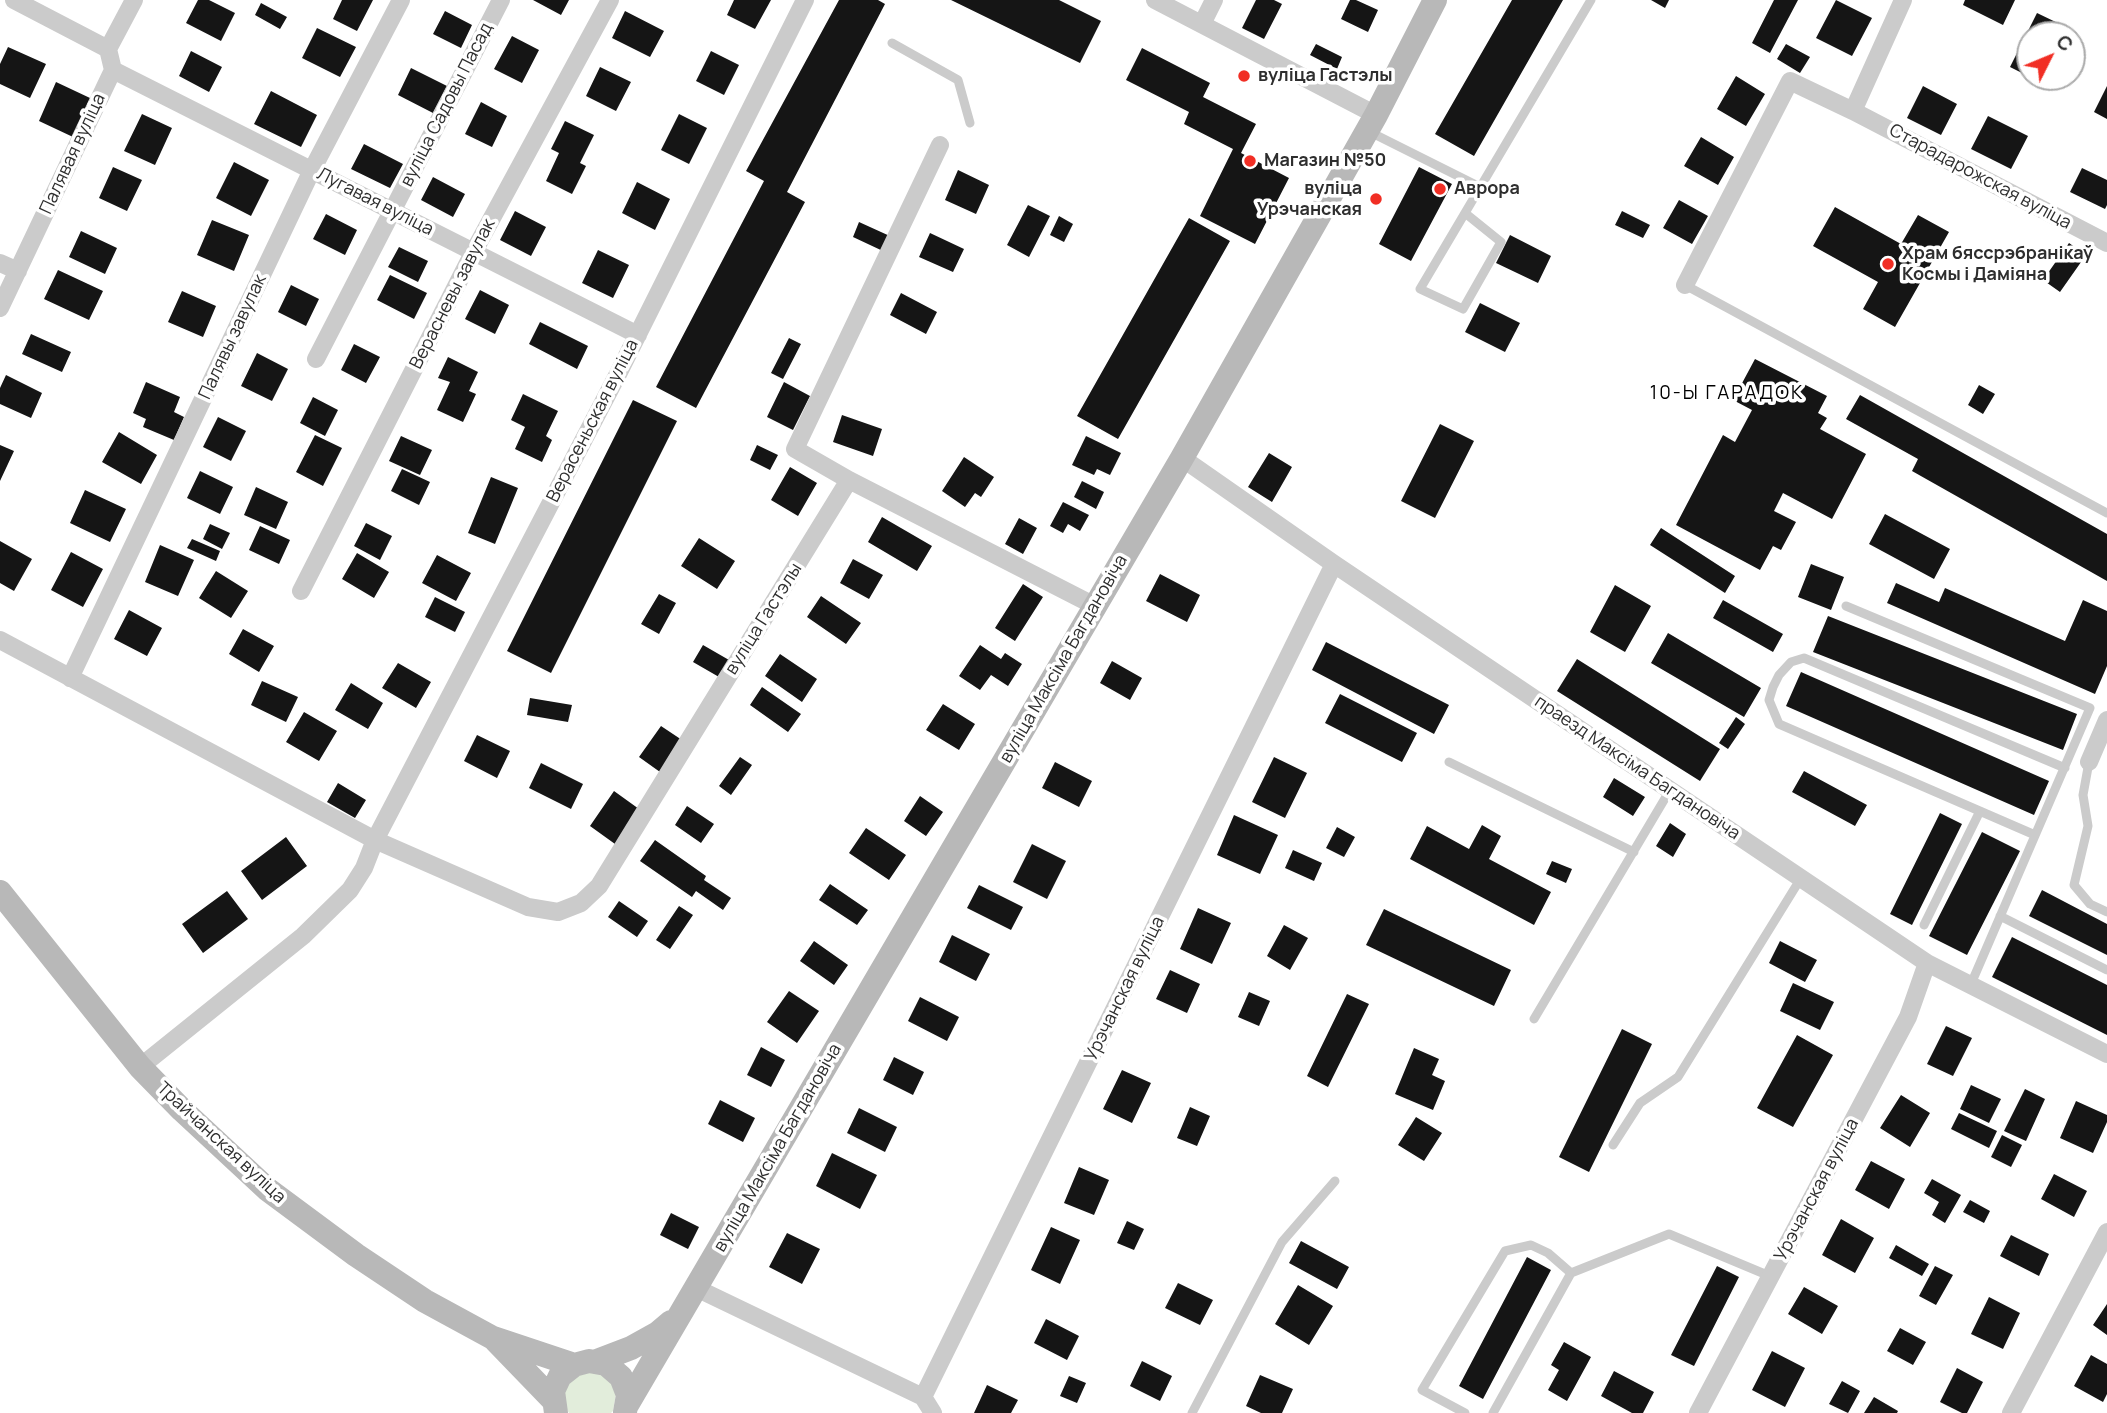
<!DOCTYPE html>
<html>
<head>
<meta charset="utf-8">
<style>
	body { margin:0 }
	#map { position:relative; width:2107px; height:1413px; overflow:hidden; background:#fff; font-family:Manrope,sans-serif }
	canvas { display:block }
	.north { position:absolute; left:2016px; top:21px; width:70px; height:70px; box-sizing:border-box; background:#fff; border:2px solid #ababab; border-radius:50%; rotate:47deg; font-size:19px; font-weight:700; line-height:28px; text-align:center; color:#2e2e2e }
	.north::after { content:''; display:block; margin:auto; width:24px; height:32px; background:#f12e24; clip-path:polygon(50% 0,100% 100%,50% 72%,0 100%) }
</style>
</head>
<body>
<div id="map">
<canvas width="2107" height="1413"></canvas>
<div class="north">С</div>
</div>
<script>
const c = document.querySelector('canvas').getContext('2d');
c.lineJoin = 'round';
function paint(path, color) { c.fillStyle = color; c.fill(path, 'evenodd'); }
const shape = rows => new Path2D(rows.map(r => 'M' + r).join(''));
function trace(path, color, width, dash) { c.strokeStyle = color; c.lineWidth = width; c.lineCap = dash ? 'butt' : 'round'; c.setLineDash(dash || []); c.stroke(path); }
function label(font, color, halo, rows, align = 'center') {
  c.font = font + ' Manrope,sans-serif'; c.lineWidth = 7; c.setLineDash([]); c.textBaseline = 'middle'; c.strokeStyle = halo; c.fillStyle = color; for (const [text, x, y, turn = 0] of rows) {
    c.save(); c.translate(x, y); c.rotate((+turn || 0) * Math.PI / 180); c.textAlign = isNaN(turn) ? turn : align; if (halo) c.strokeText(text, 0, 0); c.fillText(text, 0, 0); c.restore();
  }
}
paint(shape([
	[596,1371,610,1379,616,1394,613,1411,611,1413,569,1413,566,1408,564,1391,572,1377]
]), '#e2eddb');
paint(shape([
	[198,0,209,0,235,13,221,41,186,23],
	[342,0,373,0,357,31,333,19],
	[533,0,569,0,561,15],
	[734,0,771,0,755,29,727,15],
	[839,0,878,0,885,4,787,192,805,202,696,408,656,387,764,181,746,171],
	[951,0,1059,0,1101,21,1080,63],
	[1256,0,1274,0,1282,4,1264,39,1242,28],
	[1350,0,1356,0,1378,10,1368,32,1341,19],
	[1512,0,1563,0,1474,156,1435,134],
	[1651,0,1669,0,1665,8],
	[1774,0,1798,0,1770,53,1752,43],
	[1836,0,1872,18,1852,56,1816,38],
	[1965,0,2015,0,2003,25,1963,5],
	[261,3,287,17,280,29,255,15],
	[445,11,472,25,461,48,433,34],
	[625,11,664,31,650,57,612,38],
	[2037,13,2064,26,2059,35,2030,35,2030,77,2038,77,2036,80,2010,67],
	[317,28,356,47,340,77,302,58],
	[512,36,539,50,522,83,494,69],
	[1316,44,1342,57,1337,69,1310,55],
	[1786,44,1810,57,1800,73,1777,59],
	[8,47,46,64,30,98,0,84,0,64],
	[1142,48,1210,83,1203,97,1256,124,1241,153,1289,178,1255,244,1200,216,1233,149,1184,124,1189,112,1126,80],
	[191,51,222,67,209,92,179,76],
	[711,51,739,65,724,95,696,81],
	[600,67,631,82,616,111,586,96],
	[411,68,447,86,433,113,398,95],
	[1736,76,1765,94,1746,126,1717,109],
	[56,82,90,98,73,137,39,121],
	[1923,86,1957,104,1941,135,1907,118],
	[2107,86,2107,119,2094,112],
	[271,91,317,115,301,147,254,124],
	[481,102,507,116,492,147,465,134],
	[142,114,172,128,155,165,124,151],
	[679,114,707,128,689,164,661,150],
	[1988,116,2028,136,2011,169,1971,149],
	[565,121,594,135,580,163,586,166,572,194,546,181,559,153,551,149],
	[1701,137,1734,157,1718,185,1684,166],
	[364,144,403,164,390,188,351,169],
	[234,162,269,180,251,216,216,198],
	[113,167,142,180,127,211,99,198],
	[1419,167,1452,184,1411,261,1379,244],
	[2082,168,2107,180,2107,205,2105,209,2070,192],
	[958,170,989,185,976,214,945,200],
	[433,177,465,194,453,217,421,200],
	[637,182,670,199,655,230,622,213],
	[1679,200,1708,216,1692,244,1663,228],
	[1028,205,1050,216,1029,257,1007,245],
	[1835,207,1901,244,1918,215,1949,232,1895,327,1863,309,1878,282,1813,246],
	[515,211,546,227,531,256,500,240],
	[1622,211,1650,225,1643,238,1615,225],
	[326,214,357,230,345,255,313,239],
	[1059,216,1073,224,1064,242,1050,235],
	[1189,218,1230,241,1118,439,1077,416],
	[212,220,249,235,234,271,197,255],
	[859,222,892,237,885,252,853,237],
	[81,231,117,248,105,274,69,257],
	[930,233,964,249,953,272,919,257],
	[1510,235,1551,256,1538,283,1496,263],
	[2069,243,2086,255,2060,292,2043,280],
	[399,247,428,261,418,282,388,267],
	[598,250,629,265,613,298,582,283],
	[58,270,103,291,89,320,44,299],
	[390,275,427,293,414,319,377,300],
	[291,285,319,299,306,326,278,312],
	[480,290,509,305,495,334,465,319],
	[182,291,216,306,203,337,168,322],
	[901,293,937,312,926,334,890,315],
	[1480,303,1520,323,1505,352,1465,332],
	[540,322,588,346,577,369,529,344],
	[31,334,71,352,62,372,22,354],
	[789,338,801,344,783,379,771,373],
	[354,344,380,357,366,383,341,370],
	[257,353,288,369,272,401,241,386],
	[448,357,478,372,469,391,476,394,463,422,437,410,450,382,438,378],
	[1755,359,1827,396,1818,413,1827,418,1820,429,1866,454,1832,519,1783,493,1774,511,1796,522,1781,550,1773,546,1760,570,1676,525,1723,435,1735,442,1752,410,1733,400],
	[6,375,42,393,31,418,0,404,0,388],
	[146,382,180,397,174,412,184,417,174,440,143,427,146,419,133,413],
	[784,382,810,396,793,430,767,417],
	[1979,385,1995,394,1983,414,1968,405],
	[523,394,558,411,546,436,552,440,542,462,515,449,525,427,511,420],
	[1860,395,2107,534,2107,581,1912,471,1918,459,1846,419],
	[313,397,338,410,325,436,300,423],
	[633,400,677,421,551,673,507,651],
	[842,415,882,429,873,456,833,442],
	[218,417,246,431,231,461,203,447],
	[1440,424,1474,441,1435,518,1401,501],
	[119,432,157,455,141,484,102,462],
	[315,435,342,448,323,486,296,472],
	[401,436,432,450,420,475,389,461],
	[1086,436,1121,453,1110,475,1097,469,1094,475,1072,465],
	[0,445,14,451,0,481],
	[757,445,778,455,770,470,750,460],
	[1269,453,1292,467,1272,502,1248,487],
	[964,457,994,477,981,497,975,493,965,507,942,491],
	[790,467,817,483,798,516,771,500],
	[402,469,430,482,419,505,391,491],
	[200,471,233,487,220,514,187,498],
	[491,477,518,488,495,544,468,533],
	[1082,481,1104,492,1096,509,1074,497],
	[256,487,288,502,276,529,244,515],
	[85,490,126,509,110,542,70,523],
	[1063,502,1089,515,1080,531,1068,524,1063,533,1050,526],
	[1885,514,1950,549,1934,579,1869,544],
	[882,517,932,546,917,571,868,542],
	[1019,518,1037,528,1023,554,1005,544],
	[366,523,392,536,380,560,354,546],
	[210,524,230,533,222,549,203,539],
	[260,526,290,540,279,564,249,550],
	[1661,528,1735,576,1725,593,1650,545],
	[699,538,735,561,717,589,681,566],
	[192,539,220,551,216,561,187,548],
	[0,541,32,559,14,591,0,583],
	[160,545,194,560,178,596,145,582],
	[71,552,103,569,83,607,51,590],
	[357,553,389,572,374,598,342,579],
	[437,555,471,573,456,601,422,583],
	[853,559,883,575,869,599,840,583],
	[1811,564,1844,577,1831,610,1798,597],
	[216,571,248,591,231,618,199,598],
	[1160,574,1200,595,1187,622,1146,601],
	[1896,583,1939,602,1945,588,2065,641,2083,600,2107,611,2107,666,2095,694,1887,603],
	[1023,584,1043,597,1015,641,995,628],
	[1615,585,1651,606,1625,652,1590,632],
	[659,594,676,603,659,634,641,624],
	[821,596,861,623,846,644,807,617],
	[435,597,465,612,455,632,425,617],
	[1723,600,1783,634,1773,652,1713,618],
	[129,610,162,628,147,656,114,639],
	[1828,616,2077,714,2063,750,1813,652],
	[243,629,274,646,259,672,229,654],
	[1668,633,1761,688,1744,717,1651,663],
	[1326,642,1449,705,1434,734,1312,670],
	[703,645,729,660,719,677,693,662],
	[980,645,1001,659,1005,653,1022,664,1008,686,991,675,980,690,959,676],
	[780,654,817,679,802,702,765,676],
	[1577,659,1720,749,1700,781,1557,691],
	[1112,661,1142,678,1130,700,1100,683],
	[398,663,431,682,416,708,382,688],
	[1801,672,2049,781,2034,815,1786,706],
	[262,681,298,697,286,722,251,705],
	[351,683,383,703,368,729,335,710],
	[762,687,801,714,788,732,750,705],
	[1340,694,1417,733,1402,762,1325,723],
	[530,698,572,705,568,722,527,715],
	[943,704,975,724,959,750,926,730],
	[304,712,337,731,319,761,286,742],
	[1736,717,1745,724,1728,749,1719,743],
	[661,726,682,740,660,772,639,757],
	[477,735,510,751,497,778,464,761],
	[740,757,752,765,731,795,719,786],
	[1274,757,1307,773,1285,818,1252,802],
	[1055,762,1092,781,1079,807,1042,788],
	[541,763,583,784,571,809,529,788],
	[1804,771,1867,805,1855,826,1792,792],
	[1614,778,1645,797,1633,816,1603,797],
	[338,783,366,800,355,818,327,802],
	[614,791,639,809,615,844,590,826],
	[920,796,943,812,926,836,904,821],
	[687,806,714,824,701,843,675,825],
	[1940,813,1962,824,1912,925,1890,914],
	[1234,815,1278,835,1260,874,1217,855],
	[1670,823,1686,834,1673,857,1656,846],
	[1482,825,1501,836,1489,859,1551,892,1534,925,1410,859,1427,826,1469,849],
	[1337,827,1355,837,1344,857,1326,848],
	[866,828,906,855,889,880,849,853],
	[1982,832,2020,851,1967,955,1929,936],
	[286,837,307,866,262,900,241,871],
	[655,840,706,876,704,880,731,898,723,910,696,891,692,897,640,861],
	[1032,844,1066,861,1047,899,1013,882],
	[1293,850,1322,863,1314,881,1285,868],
	[1552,861,1572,869,1566,883,1546,874],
	[830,884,868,910,857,925,819,900],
	[979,885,1023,907,1011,930,967,908],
	[2042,890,2107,924,2107,955,2029,916],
	[227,891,248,919,203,953,182,924],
	[619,901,648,921,637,937,608,917],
	[679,906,693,915,670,949,656,940],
	[1198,908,1231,923,1212,964,1180,949],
	[1384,909,1511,970,1494,1006,1366,945],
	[1284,925,1308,938,1290,970,1267,956],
	[952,935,990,954,976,981,939,962],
	[2012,937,2107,985,2107,1035,1992,977],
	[814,941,848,965,834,985,800,961],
	[1780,941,1817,960,1805,982,1769,963],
	[1170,970,1200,984,1187,1013,1156,999],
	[1793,983,1834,1002,1820,1030,1780,1011],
	[789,991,819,1011,797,1043,767,1022],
	[1249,992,1270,1001,1259,1026,1238,1017],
	[1347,994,1369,1004,1328,1087,1307,1076],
	[920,997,959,1017,947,1041,908,1021],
	[1946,1026,1972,1038,1953,1076,1927,1064],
	[1622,1029,1652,1044,1589,1172,1559,1157],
	[1797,1035,1833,1055,1793,1127,1757,1108],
	[761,1047,785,1060,771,1087,747,1075],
	[1414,1048,1439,1059,1432,1075,1445,1081,1433,1110,1395,1094],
	[894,1057,924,1072,913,1095,883,1080],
	[1122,1070,1151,1083,1132,1123,1103,1109],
	[1971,1085,2001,1099,1989,1123,1960,1109],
	[2025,1089,2045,1099,2026,1141,2004,1131],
	[1901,1095,1930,1113,1910,1147,1880,1128],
	[720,1100,755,1118,743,1142,708,1124],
	[2076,1101,2107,1115,2107,1122,2093,1153,2060,1138],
	[1190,1107,1210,1116,1197,1146,1177,1138],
	[859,1108,897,1127,885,1152,847,1133],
	[1959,1113,1997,1131,1989,1148,1951,1129],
	[1416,1117,1442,1133,1424,1161,1398,1145],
	[2002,1135,2022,1145,2011,1167,1991,1157],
	[832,1153,877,1175,860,1209,816,1186],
	[1871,1161,1905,1179,1889,1209,1855,1190],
	[1079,1167,1109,1180,1094,1215,1064,1203],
	[2054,1174,2087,1191,2074,1217,2041,1199],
	[1932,1179,1961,1195,1945,1223,1932,1215,1939,1202,1924,1193],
	[1970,1200,1990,1211,1984,1223,1963,1212],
	[671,1213,699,1227,688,1249,660,1235],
	[1841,1219,1874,1238,1855,1273,1822,1255],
	[1127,1221,1144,1229,1134,1250,1117,1243],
	[1051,1227,1080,1240,1060,1284,1031,1270],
	[787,1233,820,1249,802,1284,769,1267],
	[2011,1235,2049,1254,2039,1276,2000,1256],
	[1301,1241,1349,1267,1337,1289,1289,1263],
	[1896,1245,1929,1264,1922,1276,1889,1258],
	[1527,1257,1551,1270,1483,1399,1459,1386],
	[1717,1266,1739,1277,1694,1366,1671,1355],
	[1935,1266,1953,1275,1936,1305,1919,1296],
	[1178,1283,1213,1300,1200,1325,1165,1308],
	[1298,1285,1333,1306,1309,1345,1275,1324],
	[1804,1287,1838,1306,1822,1334,1788,1314],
	[1989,1297,2020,1313,2003,1349,1971,1334],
	[2107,1304,2107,1335,2093,1325],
	[1046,1319,1079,1336,1067,1360,1034,1343],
	[1900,1328,1926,1342,1913,1365,1887,1351],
	[1564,1342,1591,1357,1567,1401,1548,1390,1559,1370,1551,1365],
	[1772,1351,1805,1368,1785,1407,1752,1390],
	[2091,1355,2107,1364,2107,1394,2103,1402,2074,1386],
	[1142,1361,1172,1376,1160,1401,1130,1386],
	[1957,1368,1983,1382,1967,1413,1962,1413,1940,1402],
	[1614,1371,1654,1392,1643,1413,1632,1413,1601,1396],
	[1260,1375,1293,1389,1282,1413,1261,1413,1246,1406],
	[1069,1376,1086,1383,1077,1403,1060,1396],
	[1842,1381,1860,1391,1848,1413,1829,1404],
	[987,1385,1018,1400,1011,1413,974,1413],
	[1874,1397,1898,1411,1897,1413,1864,1413]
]), '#151515');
trace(shape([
	[892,43,958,80,970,123],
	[1368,131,1480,187],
	[1465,213,1501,242,1463,309,1420,289,1591,0],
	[1685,285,2107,513],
	[1846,606,2090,708,1971,984],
	[1449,762,1634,852],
	[2089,762,2083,795,2088,826,2074,885,2090,904,2107,912],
	[2035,835,1779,724,1769,700,1773,687,1779,675,1791,662,1804,658,2065,768],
	[2000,916,2107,970],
	[1924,925,1980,811],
	[1534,1019,1670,790],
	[1613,1145,1640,1103,1678,1077,1801,878],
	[1192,1413,1282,1242,1335,1181],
	[1465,1413,1422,1390,1505,1251,1531,1245,1548,1253,1571,1273],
	[1493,1413,1571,1273,1669,1234,1772,1277]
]), '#cbcbcb', 9);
trace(shape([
	[14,0,108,49],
	[1155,0,1376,115],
	[1202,24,1214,0],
	[113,70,638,335],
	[1853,111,2107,243],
	[940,145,795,449,849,480,1095,606],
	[0,263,18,271],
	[1685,285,1790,81,1853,111,1903,0],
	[0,308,113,70,108,49,134,0],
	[316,359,501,0],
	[1182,458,1334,564,1927,963,2107,1054],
	[301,591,473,253,610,0],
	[0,640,375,840,528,907,558,912,581,903,599,886,849,480],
	[70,678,312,170,401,0],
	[2089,762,2107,720],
	[140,1067,303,936,350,890,364,868,375,840,619,372,805,0],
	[696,1288,923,1397],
	[923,1397,1334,564],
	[923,1397,933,1413],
	[1698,1413,1908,1017,1927,963],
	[2011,1413,2107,1232]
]), '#cbcbcb', 18);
trace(shape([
	[0,892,140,1067,182,1110,267,1189,356,1255,425,1301,493,1338,574,1365],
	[496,1341,553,1400],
	[597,1361,631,1348,658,1333,671,1322],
	[627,1405,1182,458,1376,115,1435,0],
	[556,1413,553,1391,560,1376,574,1365,589,1361,606,1364,621,1377,628,1395,625,1412]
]), '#b8b8b8', 24);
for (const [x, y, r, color] of [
	[1244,76,7,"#f12e24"],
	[1250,161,7,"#f12e24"],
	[1440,189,7,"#f12e24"],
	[1376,199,7,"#f12e24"],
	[1888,264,7,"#f12e24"]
]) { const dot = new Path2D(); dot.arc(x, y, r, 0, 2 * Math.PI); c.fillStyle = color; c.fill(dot); trace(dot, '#fff', 2.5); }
label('bold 18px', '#2e2e2e', '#fff', [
	["вуліца Гастэлы",1258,76],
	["Магазин №50",1264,161],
	["вуліца",1362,189,"right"],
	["Урэчанская",1362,210,"right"],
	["Аврора",1454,189],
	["Храм бяссрэбранікаў",1902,254],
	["Космы і Даміяна",1902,275]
], 'left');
label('18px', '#2e2e2e', '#fff', [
	["вуліца Садовы Пасад",447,105,-63],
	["Палявая вуліца",73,154,-65],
	["Старадарожская вуліца",1980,177,28],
	["Лугавая вуліца",375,202,27],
	["Верасневы завулак",453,294,-63],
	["Палявы завулак",233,337,-65],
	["Верасеньская вуліца",593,421,-63],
	["вуліца Гастэлы",764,619,-58],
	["вуліца Максіма Багдановіча",1064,659,-60],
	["праезд Максіма Багдановіча",1637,768,34],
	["Урэчанская вуліца",1125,989,-64],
	["Трайчанская вуліца",221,1143,43],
	["вуліца Максіма Багдановіча",778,1148,-60],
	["Урэчанская вуліца",1817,1190,-62]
]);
c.letterSpacing = '2px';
label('19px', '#000', '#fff', [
	["10-Ы ГАРАДОК",1727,394]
]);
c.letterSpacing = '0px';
</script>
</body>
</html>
